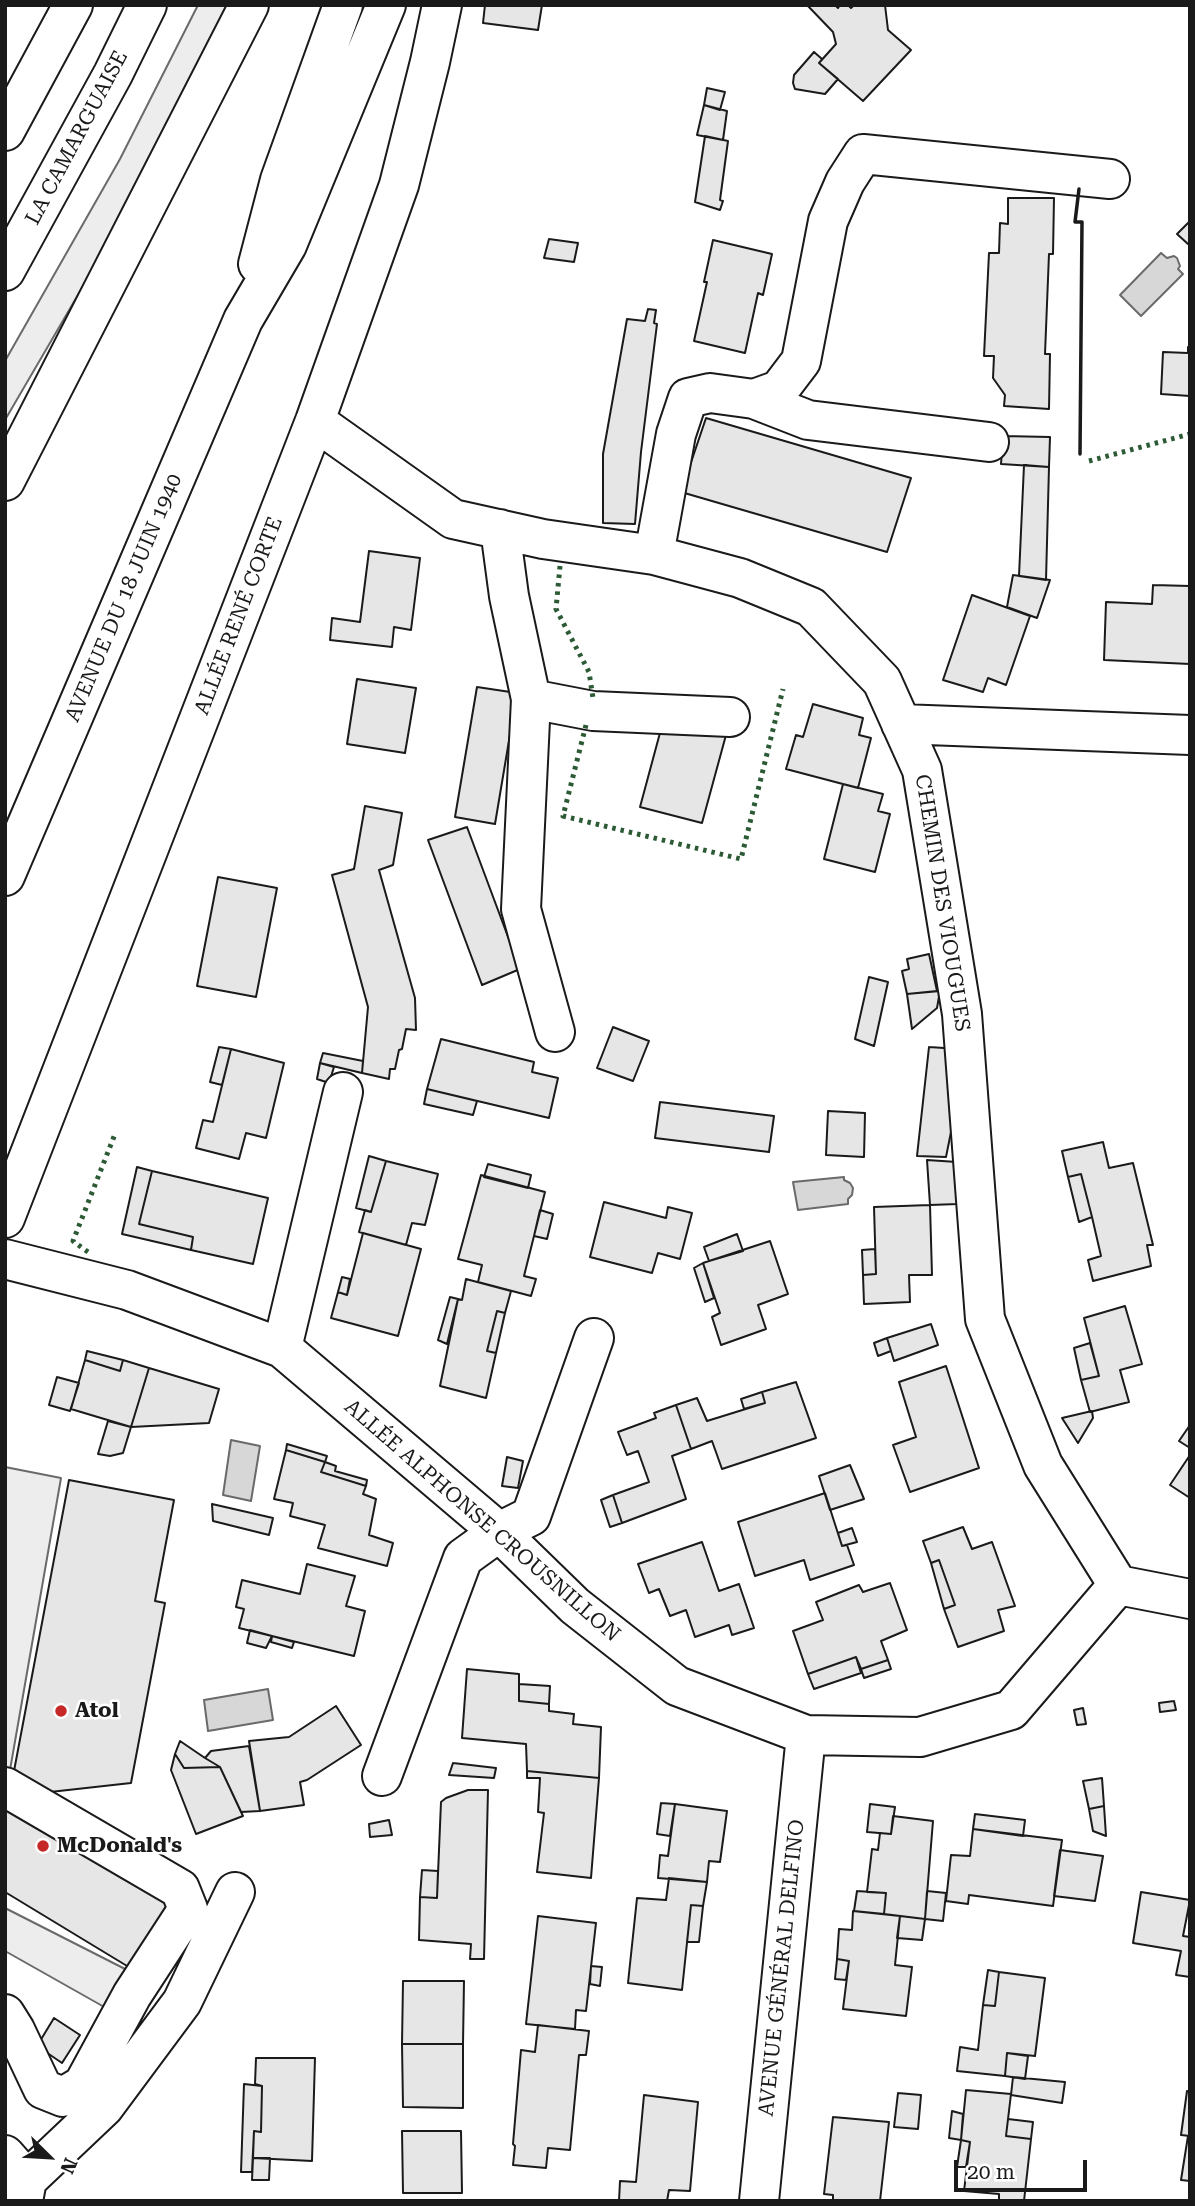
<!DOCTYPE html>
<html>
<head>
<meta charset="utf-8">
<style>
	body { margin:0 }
	#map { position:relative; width:1195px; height:2206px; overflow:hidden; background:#fff; font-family:"Roboto Serif",serif }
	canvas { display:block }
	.frame { position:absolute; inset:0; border:7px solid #1a1a1a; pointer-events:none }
	.north { position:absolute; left:14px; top:2122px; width:70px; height:70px; -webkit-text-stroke:5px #fff; paint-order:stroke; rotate:114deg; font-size:19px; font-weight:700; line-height:28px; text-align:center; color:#1a1a1a }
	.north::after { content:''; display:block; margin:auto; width:24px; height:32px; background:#1a1a1a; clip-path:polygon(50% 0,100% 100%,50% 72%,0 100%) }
	.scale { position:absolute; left:954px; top:2160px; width:133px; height:32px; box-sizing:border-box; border:4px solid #1a1a1a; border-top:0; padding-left:9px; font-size:21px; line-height:24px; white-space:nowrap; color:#1a1a1a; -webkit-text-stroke:5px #fff; paint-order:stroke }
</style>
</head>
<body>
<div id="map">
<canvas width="1195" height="2206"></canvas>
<div class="frame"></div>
<div class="north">N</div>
<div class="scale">20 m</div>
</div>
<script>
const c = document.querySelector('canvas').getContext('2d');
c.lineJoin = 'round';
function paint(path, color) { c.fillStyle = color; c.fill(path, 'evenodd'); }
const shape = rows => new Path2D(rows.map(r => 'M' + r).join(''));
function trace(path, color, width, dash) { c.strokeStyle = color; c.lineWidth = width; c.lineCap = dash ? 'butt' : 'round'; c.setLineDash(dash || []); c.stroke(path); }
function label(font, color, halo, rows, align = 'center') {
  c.font = font + ' "Roboto Serif",serif'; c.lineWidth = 5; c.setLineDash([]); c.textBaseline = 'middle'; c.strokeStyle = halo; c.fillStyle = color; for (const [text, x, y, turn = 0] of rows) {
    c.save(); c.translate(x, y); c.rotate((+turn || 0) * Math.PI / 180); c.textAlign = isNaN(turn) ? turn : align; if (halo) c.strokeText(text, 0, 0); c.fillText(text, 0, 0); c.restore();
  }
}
const built = shape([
	[198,5,235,5,138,192,5,420,5,361,120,159,198,5],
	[5,1467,61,1478,10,1770,5,1767,5,1467],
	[5,1908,131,1972,106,2008,5,1951,5,1908]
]);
paint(built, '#ededed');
trace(built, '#6a6a6a', 2);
const water = shape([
	[1161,253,1167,258,1174,256,1177,258,1180,266,1178,269,1183,274,1141,316,1120,295,1161,253],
	[844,1177,844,1180,850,1183,853,1188,852,1195,848,1199,848,1204,798,1210,793,1182,844,1177],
	[231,1440,260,1446,251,1501,223,1495,231,1440],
	[268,1689,273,1720,208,1731,204,1700,268,1689]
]);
paint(water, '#d7d7d7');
trace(water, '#6a6a6a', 2);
const building = shape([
	[485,5,542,5,538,30,483,23,485,5],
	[807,5,835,5,838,8,840,5,848,5,851,8,854,5,885,5,888,30,911,50,863,101,819,63,836,44,833,32,807,5],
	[814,52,822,59,819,63,838,79,825,94,795,89,793,83,794,75,814,52],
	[707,88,725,92,720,110,704,105,707,88],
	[704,105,727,111,723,140,697,135,704,105],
	[705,136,728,141,720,200,723,201,720,210,695,202,705,136],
	[1008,198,1054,198,1053,254,1049,254,1045,354,1050,354,1049,409,1004,406,1005,395,993,378,994,356,984,356,989,253,999,253,1000,223,1008,224,1008,198],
	[1190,221,1190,243,1188,244,1177,234,1190,221],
	[549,239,578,243,574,262,544,258,549,239],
	[713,240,772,254,763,295,758,293,745,353,694,341,707,282,704,282,713,240],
	[648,309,656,310,654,323,657,324,641,452,635,524,603,523,603,454,627,319,645,321,648,309],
	[1188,347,1190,348,1190,396,1161,394,1163,352,1188,353,1188,347],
	[706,418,911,478,887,552,681,492,706,418],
	[1003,436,1050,437,1049,467,1001,464,1003,436],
	[1024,465,1049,467,1046,580,1019,576,1024,465],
	[369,551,420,558,411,630,394,627,392,647,330,640,332,618,360,622,369,551],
	[1013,575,1050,580,1037,618,1007,607,1013,575],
	[1153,585,1190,586,1190,664,1104,660,1106,602,1152,604,1153,585],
	[972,595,1030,616,1006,685,988,678,983,692,943,680,972,595],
	[357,679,416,688,405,753,347,744,357,679],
	[477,687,517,693,495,824,455,817,477,687],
	[813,704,863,718,859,735,871,738,858,788,786,769,796,735,803,737,813,704],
	[664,718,726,735,702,823,640,807,664,718],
	[843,784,883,794,878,811,890,814,875,872,824,859,843,784],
	[365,806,402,813,393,865,379,870,415,998,416,1030,406,1029,402,1049,399,1050,395,1069,390,1069,389,1079,362,1073,368,1007,332,875,354,869,365,806],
	[467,827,520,969,482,985,428,840,467,827],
	[218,877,277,888,256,997,197,986,218,877],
	[929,954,937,991,907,994,902,971,909,969,907,959,929,954],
	[869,977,888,982,874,1046,855,1039,869,977],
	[940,991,937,1008,912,1029,907,994,940,991],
	[613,1027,649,1041,633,1081,597,1068,613,1027],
	[441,1039,534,1062,532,1072,558,1078,549,1118,427,1089,441,1039],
	[219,1047,231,1049,222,1085,210,1082,219,1047],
	[929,1047,959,1049,952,1127,946,1157,917,1156,929,1047],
	[231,1049,284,1063,266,1138,246,1133,239,1159,196,1148,203,1120,213,1122,231,1049],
	[323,1053,363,1061,362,1073,320,1063,323,1053],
	[320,1063,334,1067,329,1083,317,1079,320,1063],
	[427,1089,477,1101,473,1115,424,1104,427,1089],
	[660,1102,774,1116,769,1152,655,1138,660,1102],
	[828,1111,865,1113,864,1157,826,1155,828,1111],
	[1103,1142,1109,1168,1133,1163,1153,1245,1147,1245,1151,1266,1093,1281,1088,1260,1101,1256,1092,1217,1081,1174,1068,1177,1062,1151,1103,1142],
	[369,1156,386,1161,371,1212,356,1208,369,1156],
	[927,1160,957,1162,958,1204,930,1205,927,1160],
	[386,1161,438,1174,425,1225,412,1223,406,1245,359,1232,365,1210,371,1212,386,1161],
	[488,1164,531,1175,528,1188,484,1177,488,1164],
	[137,1167,152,1171,139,1224,193,1237,191,1250,122,1234,137,1167],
	[152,1171,268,1198,253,1264,191,1250,193,1237,139,1224,152,1171],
	[1081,1174,1092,1217,1079,1222,1068,1177,1081,1174],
	[481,1175,545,1192,524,1276,536,1279,531,1296,478,1282,482,1265,458,1259,481,1175],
	[604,1202,666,1218,668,1207,692,1213,680,1259,658,1253,652,1273,590,1257,604,1202],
	[930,1205,932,1275,909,1275,910,1302,864,1304,863,1275,876,1274,874,1207,930,1205],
	[540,1210,553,1214,547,1239,534,1236,540,1210],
	[363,1233,421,1249,398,1336,331,1318,338,1292,347,1295,363,1233],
	[737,1234,743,1251,709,1261,704,1247,737,1234],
	[770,1241,788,1294,758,1305,766,1329,721,1345,712,1317,720,1313,703,1263,770,1241],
	[875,1249,876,1274,863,1275,862,1250,875,1249],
	[703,1263,714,1298,705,1302,694,1268,703,1263],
	[342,1277,350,1279,347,1295,338,1292,342,1277],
	[466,1279,511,1291,505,1313,497,1311,487,1351,496,1353,486,1398,440,1386,458,1299,462,1300,466,1279],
	[450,1297,458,1299,447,1344,438,1340,450,1297],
	[1125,1306,1142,1364,1120,1370,1129,1402,1090,1412,1081,1380,1099,1376,1084,1318,1125,1306],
	[497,1311,505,1313,496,1353,487,1351,497,1311],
	[931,1324,938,1345,894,1361,887,1338,931,1324],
	[887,1338,891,1351,878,1356,874,1343,887,1338],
	[1090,1343,1099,1376,1081,1380,1074,1348,1090,1343],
	[87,1351,123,1360,120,1371,85,1360,87,1351],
	[85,1360,120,1371,123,1360,149,1368,131,1427,71,1409,85,1360],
	[946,1366,979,1468,910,1492,893,1445,916,1437,899,1382,946,1366],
	[149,1368,219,1389,209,1423,131,1427,149,1368],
	[57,1377,79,1383,70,1411,49,1405,57,1377],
	[796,1382,816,1438,722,1469,712,1441,691,1449,676,1405,697,1398,707,1421,765,1403,762,1392,796,1382],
	[762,1392,765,1403,744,1409,741,1399,762,1392],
	[676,1405,691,1449,672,1456,686,1499,622,1523,613,1495,649,1482,638,1451,627,1455,618,1432,656,1418,654,1413,676,1405],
	[1092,1411,1093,1418,1078,1443,1062,1418,1092,1411],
	[108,1421,131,1427,123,1453,110,1456,98,1454,108,1421],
	[1190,1425,1190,1448,1179,1441,1190,1425],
	[287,1444,327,1456,325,1462,286,1450,287,1444],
	[286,1450,325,1462,321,1472,366,1486,363,1494,376,1499,369,1535,393,1543,387,1566,318,1548,325,1525,290,1516,293,1503,274,1499,286,1450],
	[1190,1455,1190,1498,1170,1485,1190,1455],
	[507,1457,523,1461,518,1488,502,1486,507,1457],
	[325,1462,336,1466,335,1471,367,1480,366,1486,321,1472,325,1462],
	[850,1465,864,1499,830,1510,819,1476,850,1465],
	[69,1480,174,1500,155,1601,165,1603,131,1783,50,1792,14,1771,69,1480],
	[825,1493,842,1546,847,1545,854,1565,810,1580,804,1560,755,1576,738,1522,825,1493],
	[613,1495,622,1523,610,1527,601,1500,613,1495],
	[212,1504,273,1518,269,1535,213,1521,212,1504],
	[963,1527,972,1549,992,1542,1015,1606,998,1610,1004,1631,958,1647,944,1609,955,1605,939,1560,931,1563,923,1541,963,1527],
	[852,1528,857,1542,842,1546,838,1533,852,1528],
	[702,1542,719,1591,739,1584,754,1628,732,1635,729,1625,695,1637,686,1610,670,1616,659,1589,649,1593,638,1564,702,1542],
	[939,1560,955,1605,944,1609,931,1563,939,1560],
	[307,1564,355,1576,346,1606,365,1611,354,1656,239,1628,244,1609,236,1607,242,1580,300,1594,307,1564],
	[890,1583,907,1630,881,1641,888,1660,861,1669,856,1657,808,1674,793,1631,823,1620,816,1602,859,1585,863,1592,890,1583],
	[250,1630,272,1636,266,1648,247,1643,250,1630],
	[272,1636,294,1642,292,1648,271,1642,272,1636],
	[856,1657,861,1673,814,1689,808,1674,856,1657],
	[888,1660,891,1669,864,1678,861,1669,888,1660],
	[467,1669,519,1674,519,1701,549,1704,549,1711,574,1714,573,1724,601,1727,599,1778,527,1771,526,1744,462,1738,467,1669],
	[519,1684,550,1686,549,1704,519,1701,519,1684],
	[1174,1701,1176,1710,1160,1712,1159,1703,1174,1701],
	[336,1706,361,1745,307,1780,300,1782,304,1805,260,1811,249,1741,289,1737,336,1706],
	[1083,1708,1086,1724,1077,1725,1074,1710,1083,1708],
	[180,1741,205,1758,220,1767,184,1768,175,1754,180,1741],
	[249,1746,260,1811,241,1812,220,1767,205,1758,211,1751,249,1746],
	[175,1754,184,1768,220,1767,243,1816,196,1834,171,1770,175,1754],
	[453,1763,496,1768,494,1778,449,1775,453,1763],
	[527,1771,599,1778,591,1878,537,1872,544,1813,538,1812,540,1778,527,1778,527,1771],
	[1102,1778,1104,1806,1089,1809,1083,1781,1102,1778],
	[468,1790,488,1790,484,1959,470,1959,471,1944,419,1940,420,1897,437,1898,441,1802,446,1798,468,1790],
	[5,1801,172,1903,132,1969,5,1892,5,1801],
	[661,1803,675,1804,670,1836,657,1834,661,1803],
	[675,1804,727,1811,720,1862,709,1861,707,1882,658,1878,660,1855,668,1856,675,1804],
	[870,1804,895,1807,891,1834,867,1832,870,1804],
	[1104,1806,1106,1836,1093,1831,1089,1809,1104,1806],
	[975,1814,1025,1820,1023,1836,973,1829,975,1814],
	[893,1816,933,1821,925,1919,884,1914,886,1893,867,1892,872,1849,878,1850,880,1833,891,1834,893,1816],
	[389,1820,392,1835,370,1837,369,1824,389,1820],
	[973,1829,1062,1840,1053,1906,969,1895,968,1904,946,1901,951,1855,970,1856,973,1829],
	[1060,1850,1103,1856,1095,1901,1054,1896,1060,1850],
	[422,1870,438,1871,437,1898,420,1897,422,1870],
	[669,1878,707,1882,703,1906,691,1905,682,1990,628,1983,637,1898,666,1900,669,1878],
	[857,1891,886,1893,884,1914,854,1911,857,1891],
	[927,1891,946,1893,943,1921,925,1919,927,1891],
	[1141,1892,1190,1900,1183,1936,1190,1937,1190,1977,1176,1975,1181,1951,1133,1943,1141,1892],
	[691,1905,703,1906,699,1942,687,1942,691,1905],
	[853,1911,900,1916,895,1965,912,1967,906,2016,843,2009,849,1961,837,1959,839,1929,852,1930,853,1911],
	[538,1916,596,1923,586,2011,576,2010,575,2029,526,2024,538,1916],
	[900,1916,925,1919,922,1940,897,1938,900,1916],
	[837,1959,849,1961,846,1980,835,1979,837,1959],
	[591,1966,602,1967,600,1986,590,1984,591,1966],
	[988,1970,999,1972,995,2006,983,2005,988,1970],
	[999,1972,1045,1978,1035,2056,1007,2053,1005,2076,957,2071,960,2047,978,2050,983,2005,995,2006,999,1972],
	[403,1981,464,1981,463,2044,402,2044,403,1981],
	[54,2018,80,2035,62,2063,37,2046,54,2018],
	[538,2025,589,2031,586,2055,579,2055,570,2150,548,2148,546,2168,513,2165,515,2146,513,2144,521,2050,535,2052,538,2025],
	[402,2044,463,2044,463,2108,403,2107,402,2044],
	[1007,2053,1028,2056,1025,2079,1005,2076,1007,2053],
	[256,2058,315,2058,312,2161,253,2158,254,2131,261,2132,262,2086,255,2084,256,2058],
	[1013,2077,1065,2082,1062,2103,1011,2095,1013,2077],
	[244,2084,262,2086,261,2132,254,2131,252,2172,241,2172,244,2084],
	[966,2090,1011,2094,1006,2136,1031,2139,1024,2201,999,2201,999,2194,964,2191,970,2142,961,2140,966,2090],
	[1187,2091,1190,2092,1190,2136,1181,2135,1187,2091],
	[898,2093,921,2095,918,2129,894,2127,898,2093],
	[644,2095,698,2102,690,2191,669,2190,667,2201,619,2201,620,2181,636,2182,644,2095],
	[952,2111,963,2114,961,2140,949,2138,952,2111],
	[833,2117,889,2122,880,2201,833,2201,833,2195,824,2194,833,2117],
	[1008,2119,1033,2122,1031,2139,1006,2136,1008,2119],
	[402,2131,461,2131,462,2193,403,2193,402,2131],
	[1188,2136,1190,2136,1190,2181,1181,2180,1188,2136],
	[961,2140,970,2142,966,2167,957,2167,961,2140],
	[253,2158,270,2158,269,2180,252,2180,253,2158]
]);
paint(building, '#e6e6e6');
trace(building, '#1a1a1a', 2);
const minor = shape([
	[754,399,808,420,989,442],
	[315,421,453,519,543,539,654,555,740,578,811,607,882,681,922,770,962,1014,985,1319,1043,1465,1118,1585,1190,1599],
	[500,529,509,596,531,699,521,909,555,1032],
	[654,555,676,434,688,398,710,393,754,399,779,390,801,361,828,221,845,182,863,154,1110,179],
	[531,699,593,711,730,717],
	[901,724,1190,735],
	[5,1218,315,421,399,185,430,62,442,5],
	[5,1259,127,1290,282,1348,499,1532,575,1606,677,1686,806,1735,920,1737,1011,1710,1118,1585],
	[282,1348,343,1092],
	[382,1776,463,1558,499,1532,531,1516,594,1338],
	[5,1787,180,1889,188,1909,132,1995,83,2085,63,2097,43,2089,15,2030,5,2014],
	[5,2155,27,2180,23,2201],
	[27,2180,104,2107,182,2002,235,1892],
	[759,2201,806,1735]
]);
const major = shape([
	[258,264,280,180,343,5],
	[5,876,243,320,287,245,386,5]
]);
const highway = shape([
	[5,131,73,5],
	[5,271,113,74,147,5],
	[5,481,249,5]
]);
trace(minor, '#1a1a1a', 42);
trace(major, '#1a1a1a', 42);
trace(highway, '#1a1a1a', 42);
trace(minor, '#fff', 38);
trace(major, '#fff', 38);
trace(highway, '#fff', 38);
trace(shape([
	[1089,461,1190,434],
	[560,566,556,609,589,672,593,698],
	[586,725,563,816,741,859,783,689],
	[88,1252,73,1241,115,1134]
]), '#2b5a34', 5, [3.5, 5]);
trace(shape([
	[1079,189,1075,222,1082,222,1080,454]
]), '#1a1a1a', 3.5);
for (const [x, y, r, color] of [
	[61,1711,7,"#c62828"],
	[43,1846,7,"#c62828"]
]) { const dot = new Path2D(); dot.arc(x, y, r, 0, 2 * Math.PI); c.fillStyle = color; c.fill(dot); trace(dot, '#fff', 2.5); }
label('21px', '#1a1a1a', '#fff', [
	["LA CAMARGUAISE",77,138,-62],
	["AVENUE DU 18 JUIN 1940",124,598,-67],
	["ALLÉE RENÉ CORTE",239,616,-69],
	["CHEMIN DES VIOUGUES",942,903,81],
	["ALLÉE ALPHONSE CROUSNILLON",482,1521,41],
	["AVENUE GÉNÉRAL DELFINO",782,1968,-84]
]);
label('bold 21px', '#1a1a1a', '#fff', [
	["Atol",75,1711],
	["McDonald's",57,1846]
], 'left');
</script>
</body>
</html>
